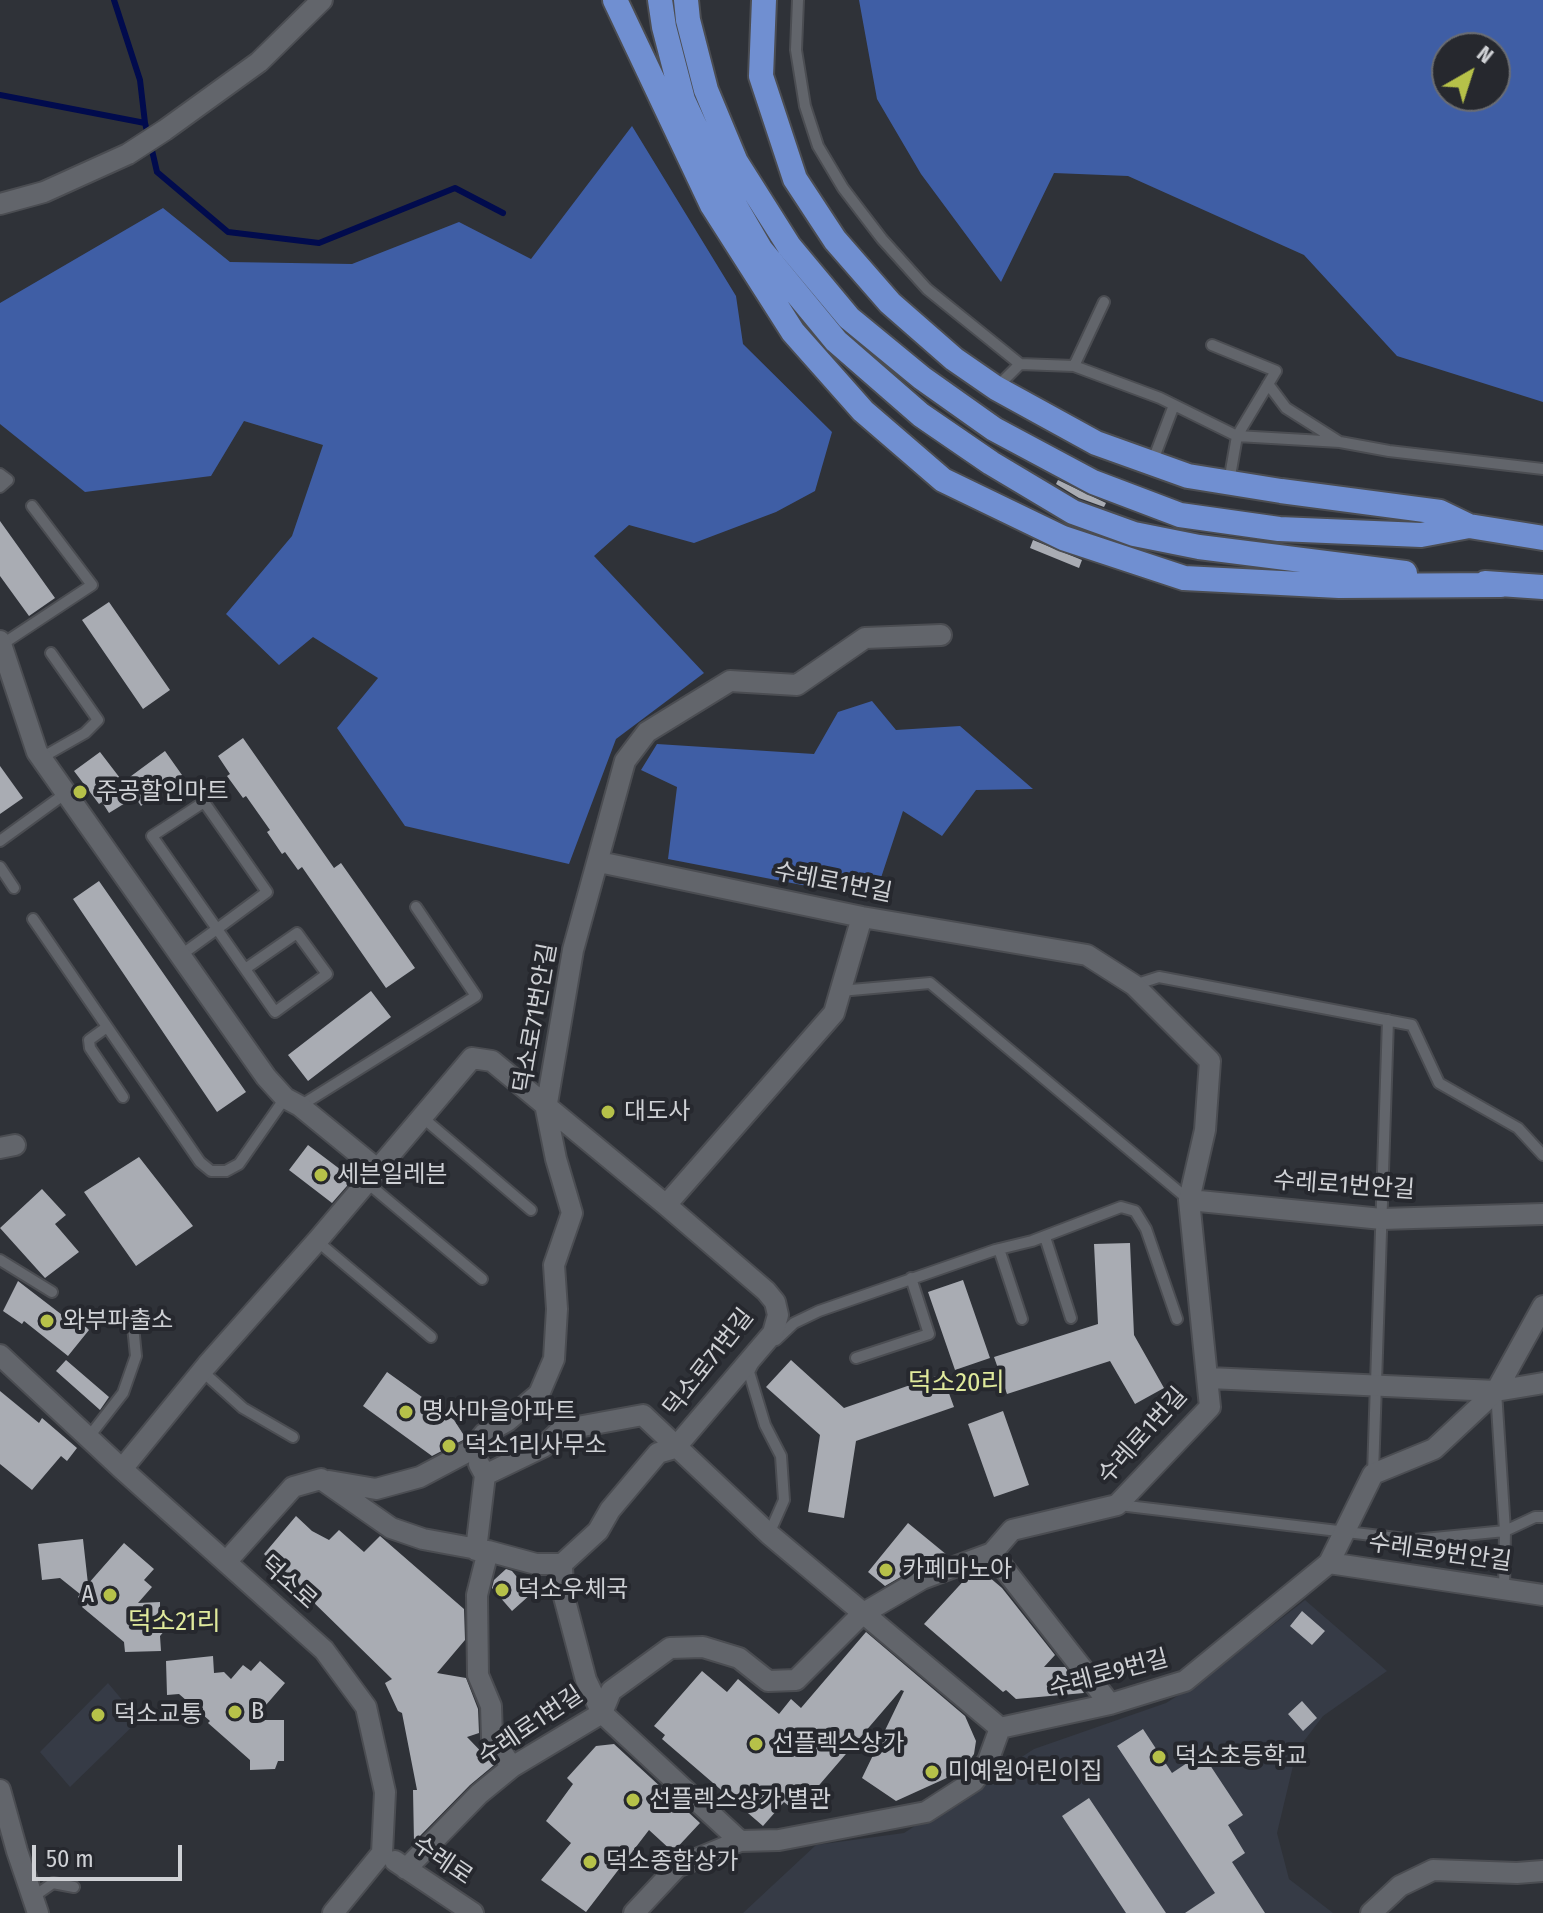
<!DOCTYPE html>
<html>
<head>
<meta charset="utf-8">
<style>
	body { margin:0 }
	#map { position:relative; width:1543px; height:1913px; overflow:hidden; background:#2f3238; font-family:"Fira Sans Condensed",sans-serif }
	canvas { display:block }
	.north { position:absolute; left:1431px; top:32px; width:80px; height:80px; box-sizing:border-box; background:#26282e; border:2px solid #6a6c71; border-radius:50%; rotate:39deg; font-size:22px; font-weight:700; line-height:32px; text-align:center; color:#cfd1d5 }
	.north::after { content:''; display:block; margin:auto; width:28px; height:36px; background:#b6c149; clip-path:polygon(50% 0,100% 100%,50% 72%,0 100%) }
	.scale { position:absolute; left:32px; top:1845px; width:150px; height:36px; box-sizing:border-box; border:4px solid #cfd1d5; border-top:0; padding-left:10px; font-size:24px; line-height:28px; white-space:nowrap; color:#cfd1d5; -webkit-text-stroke:6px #26282e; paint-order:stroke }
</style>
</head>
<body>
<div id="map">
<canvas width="1543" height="1913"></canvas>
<div class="north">N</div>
<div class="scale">50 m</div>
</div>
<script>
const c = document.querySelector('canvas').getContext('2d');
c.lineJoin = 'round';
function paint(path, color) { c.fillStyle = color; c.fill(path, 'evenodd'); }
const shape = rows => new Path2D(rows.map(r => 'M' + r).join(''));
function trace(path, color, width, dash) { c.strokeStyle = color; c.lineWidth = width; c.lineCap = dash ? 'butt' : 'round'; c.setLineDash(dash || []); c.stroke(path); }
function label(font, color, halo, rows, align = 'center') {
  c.font = font + ' "Fira Sans Condensed","Noto Sans KR",sans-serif'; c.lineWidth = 8; c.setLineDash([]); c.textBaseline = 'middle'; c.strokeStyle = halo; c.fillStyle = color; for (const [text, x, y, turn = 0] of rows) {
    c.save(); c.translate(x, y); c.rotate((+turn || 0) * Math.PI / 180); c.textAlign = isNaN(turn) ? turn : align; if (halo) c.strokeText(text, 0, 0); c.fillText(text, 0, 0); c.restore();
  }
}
paint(shape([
	[1305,1600,1387,1671,1323,1716,1304,1741,1293,1766,1277,1833,1289,1879,1333,1913,743,1913,816,1845,904,1833,1034,1749,1166,1703,1200,1682],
	[108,1683,139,1720,70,1787,40,1752]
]), '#363b46');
paint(shape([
	[859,0,1543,0,1543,402,1397,356,1304,255,1128,176,1054,173,1001,282,921,174,877,99],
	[1495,48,1495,96,1447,96,1447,48],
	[632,126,736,296,743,344,832,432,815,491,776,512,694,543,629,525,594,556,704,673,616,739,569,864,405,826,337,728,378,678,313,637,279,665,226,614,292,536,323,445,244,421,211,476,85,492,0,424,0,303,163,208,230,262,352,264,459,222,531,259],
	[872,701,896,730,960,726,1033,789,976,790,942,836,903,811,874,899,668,859,677,787,641,770,657,744,814,754,838,712]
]), '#3f5ea5');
trace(shape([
	[0,95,145,123,140,80,114,0],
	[145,123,148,135],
	[151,146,157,172,228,232,319,243,455,188,503,213]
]), '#010b4d', 6);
paint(shape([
	[1058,480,1106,503,1104,507,1079,498,1056,484],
	[0,521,55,598,29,616,0,576],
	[1033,540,1082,560,1079,568,1030,548],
	[109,602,170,690,143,709,82,620],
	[243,738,334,868,341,863,415,968,386,988,302,867,298,870,285,852,282,854,267,832,270,830,246,796,243,798,227,776,230,774,218,756],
	[165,751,182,775,141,806,135,797,109,813,102,802,99,804,74,771,100,752,123,782],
	[0,766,23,798,0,814],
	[99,881,246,1092,217,1112,73,899],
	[371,991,391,1017,308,1081,288,1055],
	[308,1145,353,1179,332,1203,289,1170],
	[139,1157,193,1226,136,1266,84,1192],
	[42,1189,66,1215,55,1224,79,1252,45,1278,0,1228],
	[1130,1243,1134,1335,1164,1388,1135,1404,1110,1361,1007,1394,994,1357,1098,1324,1094,1244],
	[963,1280,990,1358,955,1370,928,1292],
	[18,1281,70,1321,74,1315,89,1330,68,1356,24,1321,22,1324,3,1311],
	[66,1360,109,1397,100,1410,56,1371],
	[791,1360,844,1408,942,1374,954,1407,856,1441,844,1518,808,1512,820,1435,766,1387],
	[387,1372,454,1420,465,1437,463,1440,432,1456,363,1406],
	[0,1391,39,1423,42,1418,77,1448,67,1461,61,1456,32,1490,0,1464],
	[1003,1411,1029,1485,994,1497,968,1424],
	[296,1516,312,1531,329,1540,339,1530,364,1552,380,1536,464,1609,465,1640,437,1673,466,1678,478,1709,479,1733,467,1737,494,1765,470,1785,414,1842,413,1790,417,1790,402,1713,398,1711,385,1683,392,1679,264,1554],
	[908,1523,947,1555,916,1568,885,1586,868,1572],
	[83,1539,88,1584,124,1543,154,1569,144,1580,152,1587,138,1603,160,1602,160,1625,166,1629,160,1636,161,1651,125,1652,124,1642,82,1607,85,1603,78,1597,80,1594,60,1578,42,1580,38,1544],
	[506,1569,512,1571,531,1594,512,1611,492,1588,494,1580],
	[982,1571,1002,1588,1055,1655,1044,1667,1065,1667,1084,1693,1016,1699,1006,1690,1003,1692,924,1624,969,1575],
	[1302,1611,1325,1631,1312,1645,1290,1626],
	[866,1632,965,1716,976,1741,974,1754,962,1771,896,1801,862,1778,904,1691,901,1690,796,1812,784,1802,763,1826,662,1739,665,1735,654,1726,702,1671,727,1692,738,1679,779,1714,791,1699,801,1708],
	[213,1656,214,1673,224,1672,231,1679,243,1665,251,1671,260,1661,285,1683,253,1720,284,1720,284,1761,278,1761,275,1769,250,1770,250,1760,208,1723,210,1721,179,1694,167,1695,166,1661],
	[1302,1701,1317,1718,1303,1731,1288,1714],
	[1143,1729,1172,1773,1202,1753,1243,1815,1228,1825,1245,1853,1232,1862,1265,1913,1185,1913,1215,1893,1117,1746],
	[614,1744,700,1823,673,1852,649,1830,586,1912,541,1880,571,1843,546,1821,573,1784,567,1778,596,1746],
	[1089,1798,1166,1913,1126,1913,1062,1816]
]), '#a9acb3');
const lane = shape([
	[798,0,796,50,805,106,818,146,843,188,882,239,927,289,1020,364],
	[1104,302,1074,366,1160,398,1237,436,1340,442,1389,451,1543,469],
	[1212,345,1276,371,1237,436,1229,482],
	[1268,384,1286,408,1338,441],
	[996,388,1020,364,1074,366],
	[1152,463,1174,405],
	[0,474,8,480,0,487],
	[1,645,92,585,32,506],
	[41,758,85,733,98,720,51,653],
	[0,841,66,793],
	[0,867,14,888],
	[33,919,200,1162,211,1171,226,1171,239,1164,285,1098],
	[181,955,217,929,267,892,204,802,152,836,217,929,245,969,275,1012,327,974,297,933,245,969],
	[1134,985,1159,977,1412,1025,1439,1083,1518,1128,1543,1155],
	[840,991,930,983,1189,1200],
	[107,1027,89,1040,90,1048,123,1097],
	[300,1106,476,996,416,907],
	[422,1117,531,1210],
	[365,1181,482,1279],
	[1045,1237,1071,1318],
	[317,1241,431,1337],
	[999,1249,1022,1319],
	[0,1260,52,1292],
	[776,1340,794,1323,819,1311,995,1250,1032,1241,1121,1207,1135,1211,1146,1229,1177,1319],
	[856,1358,929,1334,911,1278],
	[752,1366,749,1372,765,1425,781,1456,784,1500,769,1534],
	[202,1371,243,1408,293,1437],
	[1496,1391,1505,1531,1504,1589],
	[88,1438,123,1393,136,1356,133,1326],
	[1373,1474,1388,1020],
	[1119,1505,1414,1540,1505,1531,1535,1517,1543,1517],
	[33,1897,53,1883,74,1887]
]);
const street = shape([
	[0,204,44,192,128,154,165,130,259,62,322,0],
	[0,641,37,752,266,1077,285,1098,300,1106,377,1169],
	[0,1148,15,1145],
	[1189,1200,1382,1219,1543,1214],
	[666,1205,834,1013,862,917],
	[0,1355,122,1469,324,1650,366,1707,385,1792,382,1853,333,1913],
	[1209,1378,1496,1391,1543,1306],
	[122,1469,207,1365,317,1241,472,1058,492,1061,666,1205,766,1291,775,1302,778,1315,773,1333,675,1448,658,1453,610,1510,598,1531,562,1564,536,1564,488,1551,423,1539,391,1528,321,1479,293,1487,226,1562],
	[485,1475,543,1447,561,1430,643,1415,769,1534,1000,1728],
	[329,1481,376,1489,420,1477,471,1450,484,1434,507,1421,539,1394,554,1359,557,1309,554,1265,572,1213,556,1159,546,1109,573,950,625,761,647,732,730,681,797,685,865,638,941,635],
	[476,1550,485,1475,479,1464],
	[488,1551,477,1595,478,1675,491,1706,492,1738,512,1767],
	[992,1553,1110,1704],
	[1329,1563,1543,1595],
	[562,1564,563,1593,586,1680,602,1713,740,1841],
	[0,1790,17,1851,38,1913],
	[395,1861,473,1913],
	[406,1869,479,1794,512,1767,602,1713,611,1691,670,1648,703,1647,739,1658,768,1681,796,1680,862,1614,922,1579,992,1553,1012,1530,1117,1505,1210,1407,1189,1200,1205,1130,1210,1061,1134,985,1087,955,862,917,599,862],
	[634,1913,677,1867,740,1841,779,1840,926,1812,974,1781,988,1761,1000,1728,1110,1704,1185,1681,1329,1563,1373,1474,1434,1449,1496,1391,1543,1383],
	[1371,1913,1400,1886,1433,1870,1517,1873,1543,1871]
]);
const highway = shape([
	[615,0,712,205,793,332,863,411,943,480,1063,538,1184,578,1339,586,1501,585],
	[660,0,664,27,683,100,719,178,761,250,836,341,921,415,991,463,1073,512,1134,534,1199,547,1405,573],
	[686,0,688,20,706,90,736,162,789,246,849,318,922,378,994,429,1093,482,1180,515,1279,529,1421,535,1469,526],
	[764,0,761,76,795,179,835,240,890,303,954,359,996,388,1096,443,1188,476,1281,491,1440,512,1469,526,1543,538],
	[1485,583,1543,587]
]);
trace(lane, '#4b4d52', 14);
trace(street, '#4b4d52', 24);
trace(highway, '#4b4d52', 28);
trace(lane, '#62656b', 10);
trace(street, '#62656b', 20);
trace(highway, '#708fd1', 24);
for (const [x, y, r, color] of [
	[80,792,8,"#b6c149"],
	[608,1112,8,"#b6c149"],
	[321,1175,8,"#b6c149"],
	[47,1321,8,"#b6c149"],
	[406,1412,8,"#b6c149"],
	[449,1446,8,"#b6c149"],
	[886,1570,8,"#b6c149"],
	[502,1590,8,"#b6c149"],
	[110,1595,8,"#b6c149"],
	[235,1712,8,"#b6c149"],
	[98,1715,8,"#b6c149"],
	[756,1744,8,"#b6c149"],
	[1159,1757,8,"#b6c149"],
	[932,1772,8,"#b6c149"],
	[633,1800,8,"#b6c149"],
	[590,1862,8,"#b6c149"]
]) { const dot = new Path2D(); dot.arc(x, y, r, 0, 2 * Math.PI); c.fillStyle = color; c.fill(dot); trace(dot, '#26282e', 3); }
label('24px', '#cfd1d5', '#26282e', [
	["주공할인마트",96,792],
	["대도사",624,1112],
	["세븐일레븐",337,1175],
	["와부파출소",63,1321],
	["명사마을아파트",422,1412],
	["덕소1리사무소",465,1446],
	["카페마노아",902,1570],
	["덕소우체국",518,1590],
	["A",94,1595,"right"],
	["B",251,1712],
	["덕소교통",114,1715],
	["선플렉스상가",772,1744],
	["덕소초등학교",1175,1757],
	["미예원어린이집",948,1772],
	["선플렉스상가 별관",649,1800],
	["덕소종합상가",606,1862]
], 'left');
label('24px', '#cfd1d5', '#26282e', [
	["수레로1번길",833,883,11],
	["덕소로71번안길",536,1018,-80],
	["수레로1번안길",1344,1186,4],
	["덕소로71번길",709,1363,-52],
	["수레로1번길",1143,1436,-48],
	["수레로9번안길",1440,1553,8],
	["덕소로",288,1583,42],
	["수레로9번길",1109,1674,-15],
	["수레로1번길",531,1726,-34],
	["수레로",442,1861,34]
]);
label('26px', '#e0ea9c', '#26282e', [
	["덕소20리",956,1384],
	["덕소21리",174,1623]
]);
</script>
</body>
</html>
